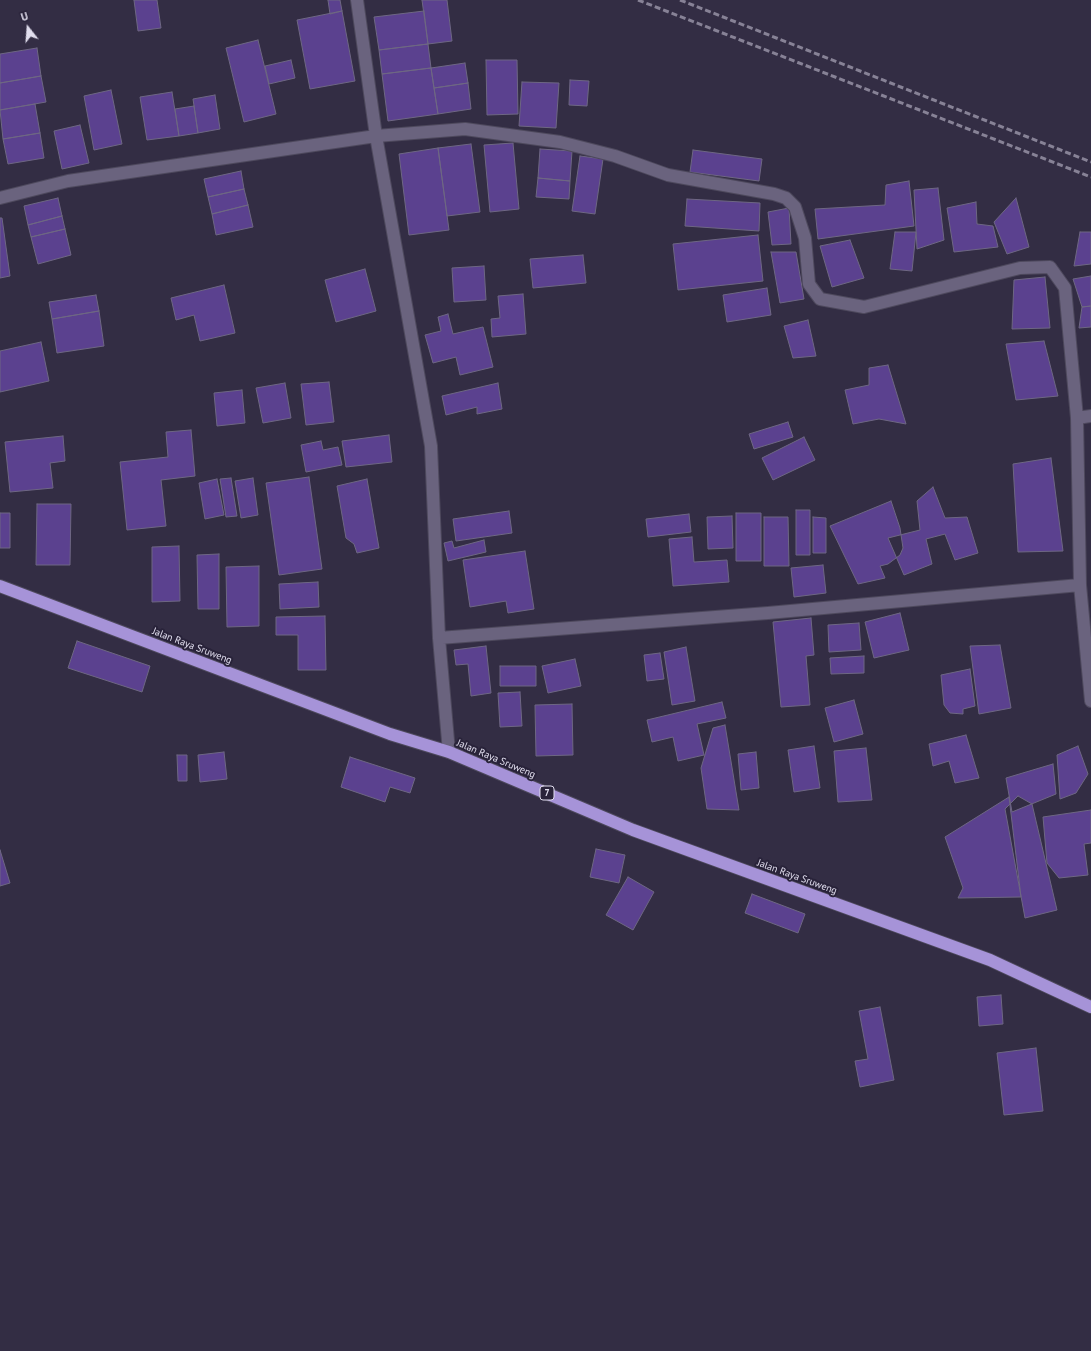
<!DOCTYPE html>
<html>
<head>
<meta charset="utf-8">
<style>
	body { margin:0 }
	#map { position:relative; width:1091px; height:1351px; overflow:hidden; background:#332d44; font-family:"PT Sans",sans-serif }
	canvas { display:block }
	.north { position:absolute; left:8px; top:8px; width:40px; height:40px; -webkit-text-stroke:3px #29233a; paint-order:stroke; rotate:343deg; font-size:11px; font-weight:700; line-height:16px; text-align:center; color:#e1deee }
	.north::after { content:''; display:block; margin:auto; width:14px; height:18px; background:#e1deee; clip-path:polygon(50% 0,100% 100%,50% 72%,0 100%) }
</style>
</head>
<body>
<div id="map">
<canvas width="1091" height="1351"></canvas>
<div class="north">U</div>
</div>
<script>
const c = document.querySelector('canvas').getContext('2d');
c.lineJoin = 'round';
function paint(path, color) { c.fillStyle = color; c.fill(path, 'evenodd'); }
const shape = rows => new Path2D(rows.map(r => 'M' + r).join(''));
function trace(path, color, width, dash) { c.strokeStyle = color; c.lineWidth = width; c.lineCap = dash ? 'butt' : 'round'; c.setLineDash(dash || []); c.stroke(path); }
function label(font, color, halo, rows, align = 'center') {
  c.font = font + ' "PT Sans",sans-serif'; c.lineWidth = 4; c.setLineDash([]); c.textBaseline = 'middle'; c.strokeStyle = halo; c.fillStyle = color; for (const [text, x, y, turn = 0] of rows) {
    c.save(); c.translate(x, y); c.rotate((+turn || 0) * Math.PI / 180); c.textAlign = isNaN(turn) ? turn : align; if (halo) c.strokeText(text, 0, 0); c.fillText(text, 0, 0); c.restore();
  }
}
const building = shape([
	[134,0,157,0,161,28,138,31,134,0],
	[328,0,340,0,342,11,330,14,328,0],
	[422,0,447,0,452,41,428,44,422,0],
	[342,11,355,81,310,89,297,20,342,11],
	[424,11,428,44,379,50,374,17,424,11],
	[258,40,276,114,244,122,226,48,258,40],
	[428,44,431,68,382,74,379,50,428,44],
	[37,48,41,76,0,83,0,54,37,48],
	[291,60,295,78,269,84,265,66,291,60],
	[486,60,517,60,518,114,487,115,486,60],
	[465,63,468,83,434,88,431,68,465,63],
	[431,68,438,114,388,121,382,74,431,68],
	[41,76,46,102,0,110,0,83,41,76],
	[570,80,589,81,587,106,569,105,570,80],
	[522,82,559,83,556,128,519,126,522,82],
	[468,83,471,109,438,114,434,88,468,83],
	[111,90,122,144,94,150,84,96,111,90],
	[172,92,179,136,147,140,140,97,172,92],
	[215,95,220,129,198,133,193,99,215,95],
	[35,104,40,133,3,139,0,110,35,104],
	[194,106,198,133,179,136,175,109,194,106],
	[80,125,89,163,62,169,54,131,80,125],
	[40,133,44,158,8,164,3,139,40,133],
	[513,143,519,209,490,212,484,145,513,143],
	[471,144,480,212,447,216,438,148,471,144],
	[438,148,449,230,409,235,399,154,438,148],
	[540,149,572,151,570,181,538,178,540,149],
	[693,150,762,159,759,181,690,172,693,150],
	[580,156,603,159,595,214,572,211,580,156],
	[241,171,244,189,208,197,204,179,241,171],
	[538,178,570,181,569,199,536,197,538,178],
	[909,181,914,226,818,239,815,209,885,205,886,185,909,181],
	[938,188,944,240,917,249,914,190,938,188],
	[244,189,248,205,212,214,208,197,244,189],
	[58,198,62,216,28,225,24,206,58,198],
	[1016,198,1029,247,1007,254,994,222,1016,198],
	[687,199,760,203,759,231,685,226,687,199],
	[976,202,977,224,993,226,998,247,954,252,947,208,976,202],
	[248,205,253,227,216,235,212,214,248,205],
	[789,208,791,244,772,245,768,212,789,208],
	[62,216,65,229,31,237,28,225,62,216],
	[0,218,2,218,10,276,0,278,0,218],
	[65,229,71,255,38,264,31,237,65,229],
	[895,232,916,232,912,271,890,269,895,232],
	[1080,232,1091,232,1091,264,1074,266,1080,232],
	[758,235,763,281,678,290,673,244,758,235],
	[850,240,864,278,832,287,820,246,850,240],
	[771,252,796,252,804,299,780,303,771,252],
	[583,255,586,283,533,288,530,259,583,255],
	[484,266,486,300,454,302,452,268,484,266],
	[365,269,376,311,336,322,325,280,365,269],
	[1091,276,1091,306,1082,307,1073,279,1091,276],
	[1045,277,1050,328,1012,329,1014,280,1045,277],
	[224,285,235,333,200,341,194,315,176,320,171,298,224,285],
	[767,288,771,315,727,322,723,295,767,288],
	[523,294,526,334,492,337,491,319,500,318,498,296,523,294],
	[96,295,99,311,52,319,49,302,96,295],
	[1091,306,1091,327,1079,328,1082,307,1091,306],
	[99,311,104,346,57,353,52,319,99,311],
	[448,314,453,334,483,327,493,367,460,375,456,357,433,363,425,335,441,331,438,317,448,314],
	[808,320,816,356,793,358,784,326,808,320],
	[1044,341,1058,396,1016,400,1006,344,1044,341],
	[41,342,49,381,0,392,0,351,41,342],
	[888,365,906,424,879,419,853,424,845,390,869,385,869,368,888,365],
	[329,382,334,422,306,425,301,384,329,382],
	[285,383,291,418,263,423,256,388,285,383],
	[498,383,502,409,477,414,477,407,446,415,442,396,498,383],
	[242,390,245,423,217,426,214,393,242,390],
	[788,422,793,437,754,449,749,434,788,422],
	[191,430,195,476,161,480,166,526,127,530,120,462,168,457,166,432,191,430],
	[389,435,392,462,346,467,342,441,389,435],
	[63,436,65,461,50,463,53,488,10,492,5,442,63,436],
	[804,437,815,460,773,480,762,458,804,437],
	[321,441,323,450,338,447,342,465,306,472,301,445,321,441],
	[1051,458,1063,551,1018,552,1013,464,1051,458],
	[309,477,322,569,279,575,266,483,309,477],
	[231,478,237,516,226,517,220,479,231,478],
	[253,478,258,515,241,518,235,481,253,478],
	[217,479,224,515,205,519,199,483,217,479],
	[367,479,379,548,357,553,354,544,346,538,337,486,367,479],
	[933,487,945,518,967,517,978,553,955,560,945,534,926,539,932,564,904,575,888,538,920,530,917,501,933,487],
	[891,501,900,528,903,548,900,555,888,564,880,566,885,578,858,584,830,526,891,501],
	[37,504,71,504,70,565,36,565,37,504],
	[796,510,810,510,810,555,796,555,796,510],
	[509,511,512,533,456,541,453,519,509,511],
	[0,513,10,513,10,548,0,548,0,513],
	[736,513,761,513,761,561,736,561,736,513],
	[689,514,691,532,648,537,646,519,689,514],
	[732,516,733,548,708,549,707,517,732,516],
	[764,517,788,517,789,566,764,566,764,517],
	[813,517,826,518,826,553,813,553,813,517],
	[692,537,694,562,727,560,729,582,673,586,669,539,692,537],
	[484,540,486,552,448,561,444,543,452,541,454,548,484,540],
	[179,546,180,601,152,602,152,547,179,546],
	[525,551,534,609,508,613,506,601,470,607,463,560,525,551],
	[219,554,219,609,198,609,197,555,219,554],
	[823,565,826,593,794,597,791,568,823,565],
	[259,566,259,626,227,627,226,567,259,566],
	[318,582,319,607,280,609,279,584,318,582],
	[900,613,909,650,874,658,865,622,900,613],
	[325,616,326,670,298,670,298,635,276,635,276,617,325,616],
	[811,618,814,655,806,656,810,705,781,707,773,622,811,618],
	[859,623,861,650,829,652,828,625,859,623],
	[77,641,150,666,142,692,68,668,77,641],
	[1000,645,1011,708,979,714,970,646,1000,645],
	[486,646,491,693,471,696,468,664,456,665,454,650,486,646],
	[686,647,695,701,672,705,664,652,686,647],
	[660,653,664,679,647,681,644,655,660,653],
	[864,656,864,673,831,674,830,658,864,656],
	[575,659,581,686,548,693,542,666,575,659],
	[500,666,536,666,536,686,500,686,500,666],
	[970,669,975,706,963,709,963,714,950,713,944,705,941,675,970,669],
	[520,692,522,726,500,727,498,693,520,692],
	[854,700,863,734,834,742,825,708,854,700],
	[722,702,726,718,697,724,704,755,678,761,673,737,652,742,647,720,722,702],
	[572,704,573,755,536,756,535,705,572,704],
	[725,725,739,810,707,809,701,768,713,728,725,725],
	[966,735,979,778,955,783,949,761,933,766,929,744,966,735],
	[814,746,820,788,794,792,788,750,814,746],
	[1078,746,1088,774,1076,793,1060,799,1057,755,1078,746],
	[866,748,872,800,838,802,834,751,866,748],
	[224,752,227,779,200,782,198,755,224,752],
	[756,752,759,788,741,790,738,754,756,752],
	[177,755,187,755,187,781,178,781,177,755],
	[350,757,415,778,410,793,390,787,385,802,341,787,350,757],
	[1053,764,1056,794,1012,812,1006,778,1053,764],
	[1018,796,1032,804,1057,910,1025,918,1005,809,1018,796],
	[1009,797,1021,897,958,898,963,888,945,837,1009,797],
	[1091,810,1091,843,1084,844,1088,875,1059,878,1047,863,1043,817,1091,810],
	[596,849,625,855,619,883,590,877,596,849],
	[0,850,10,883,0,886,0,850],
	[628,877,654,892,633,930,606,915,628,877],
	[752,894,805,914,798,933,745,913,752,894],
	[1001,995,1003,1024,979,1026,977,997,1001,995],
	[880,1007,894,1080,860,1087,855,1061,868,1059,859,1011,880,1007],
	[1036,1048,1043,1111,1004,1115,997,1053,1036,1048]
]);
paint(building, '#5b418f');
trace(building, '#6e6783', 1);
const street = shape([
	[357,0,376,136,431,446,439,638,449,752],
	[0,198,68,181,376,136,465,129,560,142,615,156,668,175,774,194,786,198,795,207,805,238,809,284,820,299,864,307,1020,268,1050,267,1065,288,1077,418],
	[1091,416,1077,418,1080,585,1091,701],
	[439,638,768,613,1080,585]
]);
const highway = shape([
	[0,586,390,734,449,752,633,830,990,960,1091,1007]
]);
trace(street, '#4e495d', 14);
trace(highway, '#4e495d', 14);
trace(street, '#6a637e', 12);
trace(highway, '#a693d8', 12);
trace(shape([
	[638,0,1091,177],
	[680,0,1091,162]
]), '#878296', 3, [6, 3]);
for (const [x, y, w] of [
	[547,793,14]
]) { const box = new Path2D(); box.roundRect(x - w / 2, y - 7, w, 14, 3); c.fillStyle = '#29233a'; c.fill(box); trace(box, '#e1deee', 1); }
label('bold 9px', '#e1deee', null, [
	["7",547,793]
]);
label('10px', '#e1deee', '#29233a', [
	["Jalan Raya Sruweng",192,646,21],
	["Jalan Raya Sruweng",496,759,23],
	["Jalan Raya Sruweng",797,877,20]
]);
</script>
</body>
</html>
